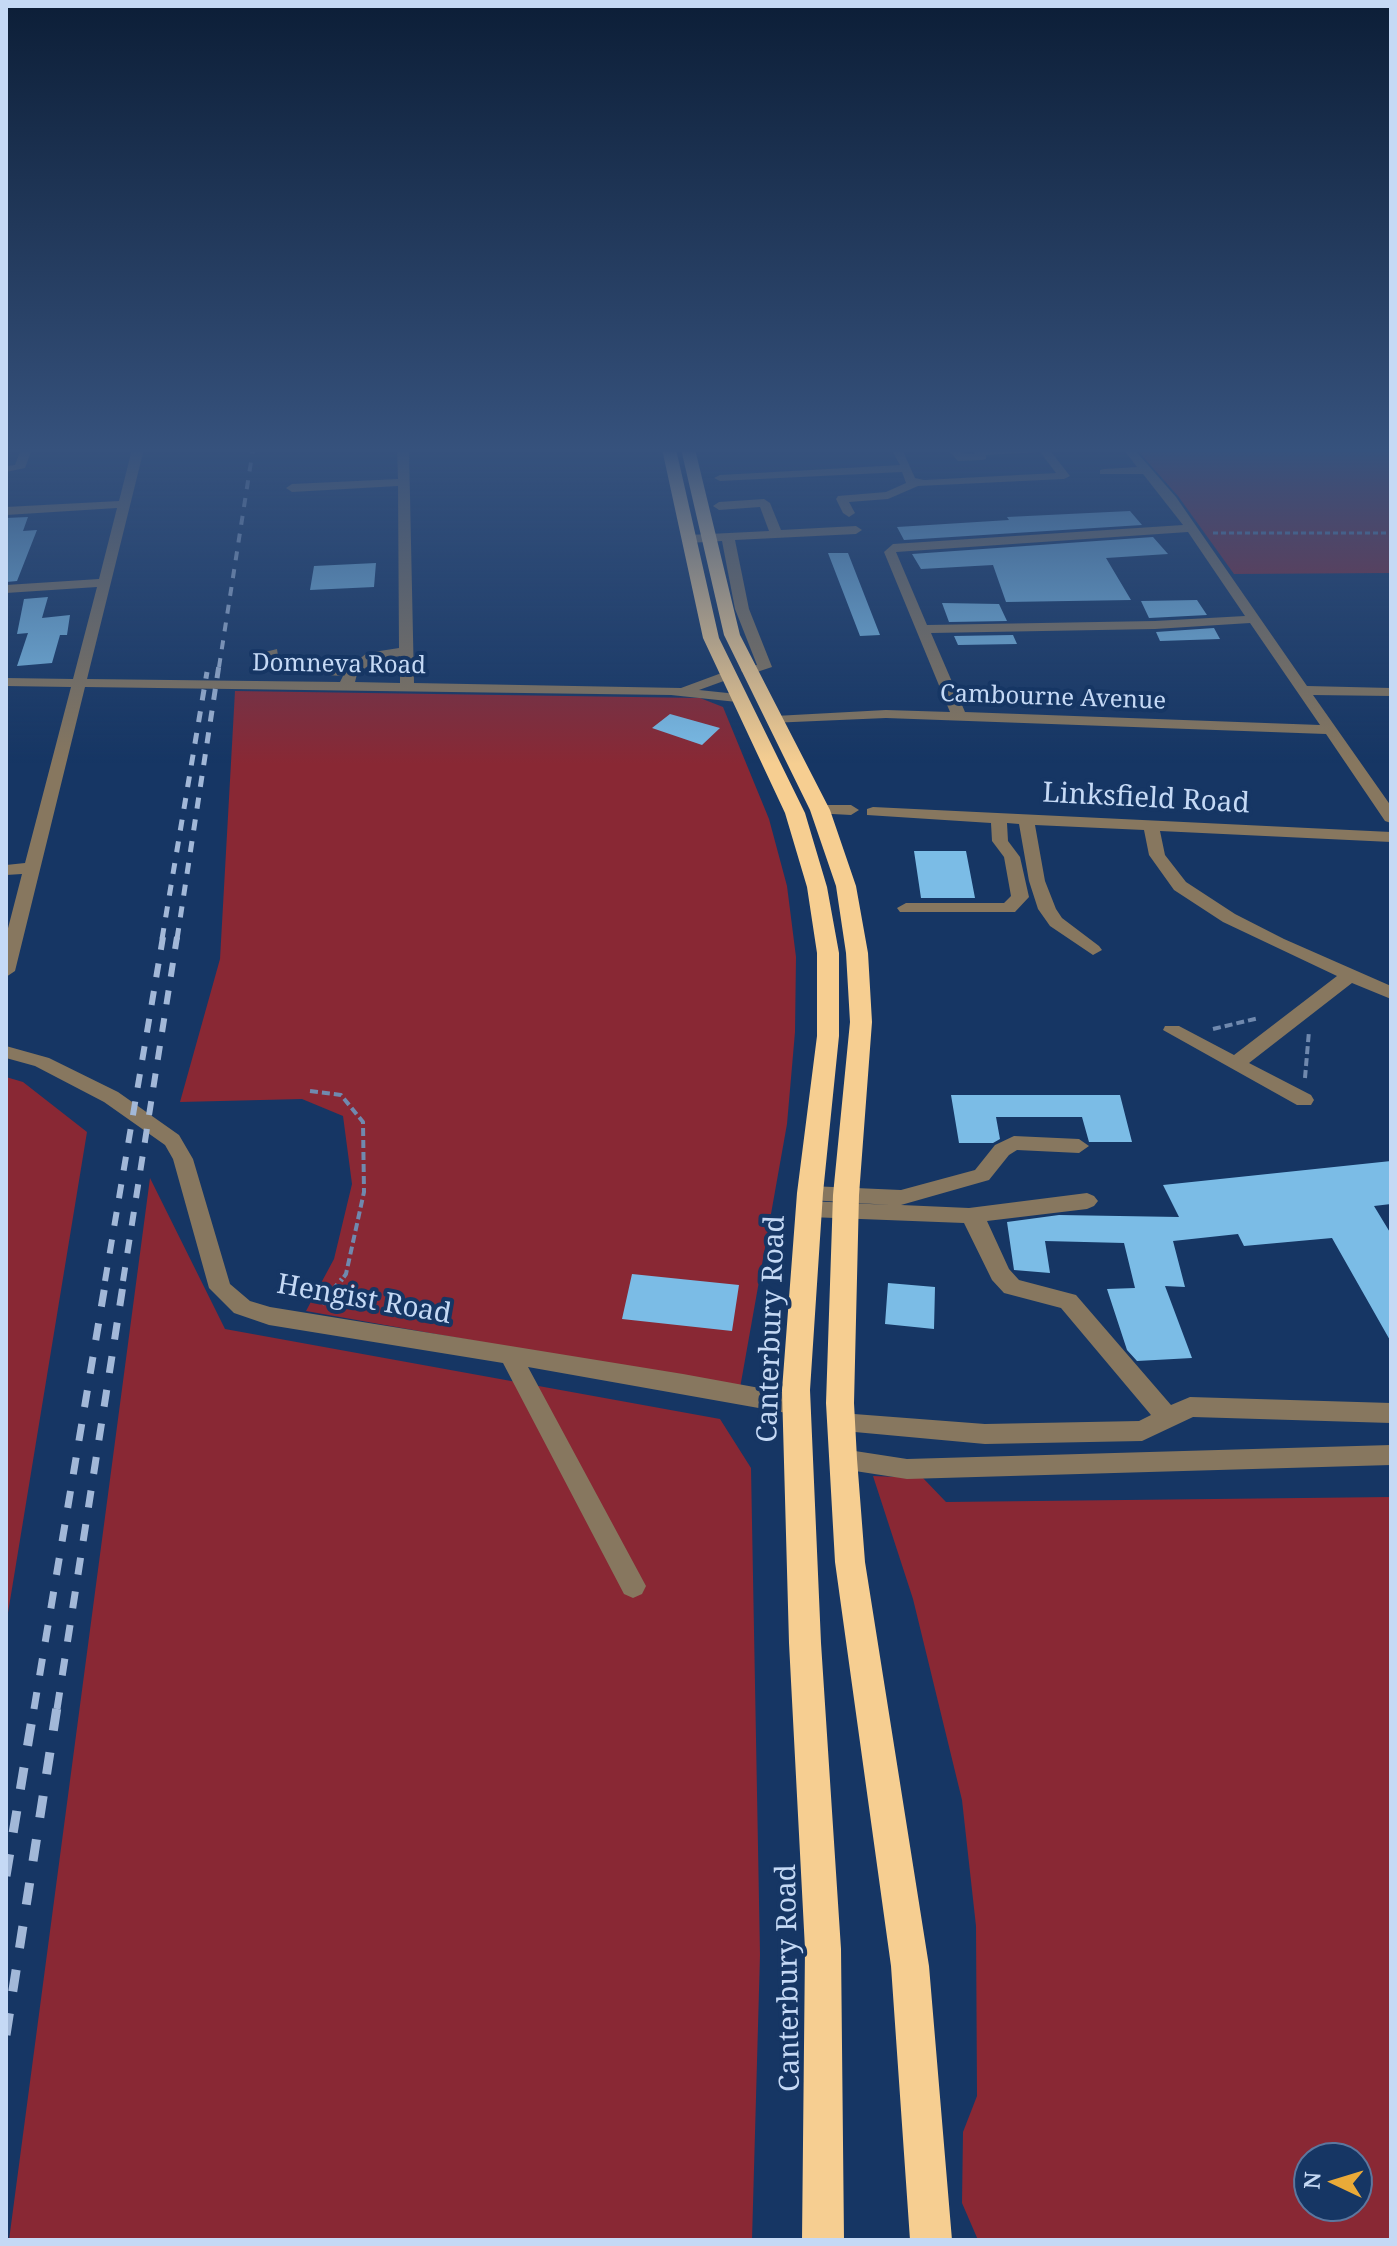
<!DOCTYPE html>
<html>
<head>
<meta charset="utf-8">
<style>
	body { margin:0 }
	#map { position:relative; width:1397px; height:2246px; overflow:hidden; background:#163664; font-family:"Noto Serif",serif }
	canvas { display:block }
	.frame { position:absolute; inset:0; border:8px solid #c5d9f5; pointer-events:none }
	.north { position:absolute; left:1293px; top:2142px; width:80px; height:80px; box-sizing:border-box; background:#163664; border:2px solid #5c779e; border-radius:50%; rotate:274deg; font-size:22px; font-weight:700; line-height:32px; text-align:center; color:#c5d9f5 }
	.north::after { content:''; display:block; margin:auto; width:28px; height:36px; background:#eaaa38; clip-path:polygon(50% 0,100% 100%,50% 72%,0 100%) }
</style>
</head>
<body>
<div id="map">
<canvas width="1397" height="2246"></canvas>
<div class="frame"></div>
<div class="north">N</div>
</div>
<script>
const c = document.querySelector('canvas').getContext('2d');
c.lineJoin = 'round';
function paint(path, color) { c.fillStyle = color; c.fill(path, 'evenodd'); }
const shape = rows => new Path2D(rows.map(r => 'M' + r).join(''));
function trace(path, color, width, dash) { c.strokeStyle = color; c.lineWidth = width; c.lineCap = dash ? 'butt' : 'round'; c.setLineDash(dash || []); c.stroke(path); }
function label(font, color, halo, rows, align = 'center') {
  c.font = font + ' "Noto Serif",serif'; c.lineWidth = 8; c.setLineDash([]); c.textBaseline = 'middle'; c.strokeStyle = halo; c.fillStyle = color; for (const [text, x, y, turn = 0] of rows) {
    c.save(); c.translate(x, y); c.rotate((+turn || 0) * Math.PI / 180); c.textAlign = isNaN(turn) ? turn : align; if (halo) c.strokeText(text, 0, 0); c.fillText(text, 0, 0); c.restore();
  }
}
paint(shape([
	[1136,449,1391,449,1391,573,1234,574,1178,496],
	[235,691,700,698,723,707,769,819,787,886,796,957,795,1032,787,1124,740,1388,306,1311,334,1259,352,1184,343,1116,302,1099,180,1102,220,959],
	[6,1077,23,1082,87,1132,6,1625],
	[150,1178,225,1329,720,1419,751,1468,760,1955,752,2240,9,2240],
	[873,1476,923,1478,946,1502,1391,1497,1391,2240,978,2240,962,2203,963,2132,977,2096,976,1926,962,1800,913,1599],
	[1309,2158,1357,2158,1357,2206,1309,2206]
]), '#892834');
paint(shape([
	[1130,511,1142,525,904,540,897,527,1009,520,1007,517],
	[28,517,23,531,37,530,17,581,6,582,6,518],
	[1153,537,1168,554,1106,558,1131,600,1006,602,993,565,921,569,912,554],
	[828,553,848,553,880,635,860,636],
	[376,563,374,587,310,590,314,566],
	[48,597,42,618,70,615,67,635,60,635,52,663,17,666,28,633,17,634,24,599],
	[1197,600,1207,615,1149,618,1141,601],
	[942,603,999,604,1007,621,949,622],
	[1214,628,1220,639,1160,641,1156,632],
	[1013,635,1017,644,958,645,954,636],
	[670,714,720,728,702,745,652,728],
	[914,851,966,851,975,898,921,898],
	[951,1095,1120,1095,1132,1142,1089,1142,1082,1117,996,1117,1000,1139,993,1143,959,1143],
	[1391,1161,1391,1204,1374,1206,1391,1234,1391,1342,1332,1238,1244,1246,1238,1234,1173,1241,1185,1287,1165,1286,1192,1358,1137,1361,1127,1350,1107,1289,1135,1288,1124,1243,1045,1241,1050,1273,1014,1270,1007,1222,1059,1215,1179,1217,1163,1185],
	[632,1274,739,1285,732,1331,622,1319],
	[888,1283,935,1287,934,1329,885,1324]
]), '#7bbce6');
trace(shape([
	[1213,533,1391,533]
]), '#7089ae', 3, [5, 3]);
trace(shape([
	[1213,1029,1259,1018],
	[1305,1078,1309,1031],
	[310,1091,341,1095,363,1122,364,1192,346,1274,341,1281]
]), '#7089ae', 4, [8, 4]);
trace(shape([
	[322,1304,342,1279]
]), '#7089ae', 5, [10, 5]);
paint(shape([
	[21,449,32,449,25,468,6,472,6,466,15,465,21,449],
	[132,449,144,449,87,679,340,682,343,676,277,672,265,665,265,652,277,649,279,663,284,665,348,668,367,653,399,648,398,486,292,492,286,488,292,484,398,479,397,449,409,449,414,683,681,688,727,671,732,672,732,678,699,690,737,694,744,698,737,702,671,695,85,687,15,971,6,977,6,936,22,874,6,875,6,865,25,863,71,687,6,686,6,678,73,679,97,587,6,593,6,585,99,579,117,508,6,515,6,507,119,501,132,449],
	[400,656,400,683,355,682,357,674,376,660,400,656],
	[294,449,340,449,335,452,299,452,294,449],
	[891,449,902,449,915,478,924,480,1056,473,1040,452,986,455,986,459,982,460,958,461,947,449,1049,449,1070,476,1064,479,918,486,888,499,849,502,855,513,849,517,843,513,836,499,838,496,886,492,906,483,902,472,720,481,714,478,720,475,900,465,891,449],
	[974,451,975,454,960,453,970,452,974,451],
	[1123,449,1134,449,1176,497,1307,686,1391,688,1391,696,1313,695,1391,806,1391,823,1385,821,1326,734,886,718,770,723,768,720,775,716,886,710,950,712,884,552,893,544,1183,525,1143,474,1100,474,1100,470,1104,469,1137,467,1123,449],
	[1188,532,1245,616,1155,621,927,625,896,552,1188,532],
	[1250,623,1320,725,965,712,931,633,1155,629,1250,623],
	[764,499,770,503,781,530,856,526,862,530,856,534,735,540,749,609,772,667,748,675,741,671,743,668,757,665,735,609,722,541,689,543,683,539,689,535,769,531,760,507,719,510,713,506,719,502,764,499],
	[820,805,851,805,859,810,851,815,814,813,814,807,820,805],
	[873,807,1391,832,1391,842,1160,831,1165,855,1186,882,1235,914,1284,939,1391,986,1391,999,1352,983,1249,1063,1311,1095,1314,1100,1311,1105,1297,1105,1163,1030,1165,1026,1179,1026,1234,1055,1337,976,1223,922,1174,890,1149,855,1144,830,1035,825,1045,881,1056,909,1062,918,1099,946,1102,950,1093,955,1050,926,1038,909,1029,881,1019,824,1007,823,1008,841,1020,857,1029,897,1015,912,900,912,897,908,906,903,1004,903,1011,896,1004,857,992,841,991,823,867,815,867,809,873,807],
	[6,1046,49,1058,118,1092,179,1135,193,1159,230,1284,250,1301,270,1307,683,1374,798,1395,806,1398,810,1405,806,1412,798,1415,528,1367,646,1586,642,1594,633,1598,624,1594,503,1363,269,1325,234,1313,209,1288,173,1159,165,1145,104,1102,35,1066,6,1058,6,1046],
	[1014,1136,1079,1139,1089,1146,1079,1153,1017,1150,1009,1155,989,1180,901,1205,969,1208,1087,1193,1094,1196,1098,1201,1094,1206,1087,1209,987,1221,1009,1269,1019,1280,1076,1295,1171,1405,1190,1397,1391,1403,1391,1423,1193,1417,1142,1441,985,1444,833,1430,829,1423,833,1416,841,1413,985,1424,1139,1421,1151,1415,1061,1308,1004,1293,992,1280,964,1223,809,1217,802,1214,798,1209,802,1204,809,1201,890,1205,810,1200,803,1198,800,1193,803,1188,810,1186,901,1190,975,1170,995,1145,1014,1136],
	[1391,1445,1391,1465,907,1479,842,1469,833,1466,830,1459,833,1452,842,1449,907,1459,1391,1445]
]), '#87775f');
paint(shape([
	[662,449,676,449,719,638,805,813,827,887,839,953,839,1036,823,1193,810,1390,821,1643,841,1949,844,2240,802,2240,805,1949,789,1643,782,1390,797,1193,817,1036,817,953,807,887,785,813,703,638,662,449],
	[681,449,695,449,740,635,830,810,856,886,868,953,872,1022,859,1195,854,1403,857,1459,865,1562,929,1966,952,2240,910,2240,891,1966,835,1562,826,1403,833,1195,850,1022,846,953,836,886,810,810,724,635,681,449]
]), '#f6ce91');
trace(shape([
	[219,667,253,449]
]), '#a2b8d8', 4, [9, 9]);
trace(shape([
	[162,939,207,672],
	[177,939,219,665]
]), '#a2b8d8', 5, [11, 11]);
trace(shape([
	[105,1281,163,937],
	[123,1281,177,937]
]), '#a2b8d8', 6, [14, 14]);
trace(shape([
	[34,1709,106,1279],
	[57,1709,124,1279]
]), '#a2b8d8', 7, [17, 17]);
trace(shape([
	[6,1876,34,1707],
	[6,2035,57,1707]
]), '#a2b8d8', 9, [22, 22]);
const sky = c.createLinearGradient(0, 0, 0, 764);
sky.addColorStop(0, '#0c1e37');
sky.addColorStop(0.59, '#36527d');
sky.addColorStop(1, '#36527d00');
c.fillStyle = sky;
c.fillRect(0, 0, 1397, 764);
label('24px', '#c5d9f5', '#163664', [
	["Domneva Road",339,665,1],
	["Cambourne Avenue",1053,698,2]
]);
label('28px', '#c5d9f5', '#163664', [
	["Linksfield Road",1146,799,3],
	["Hengist Road",364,1300,10],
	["Canterbury Road",772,1329,-88],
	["Canterbury Road",789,1978,-91]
]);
</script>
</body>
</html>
